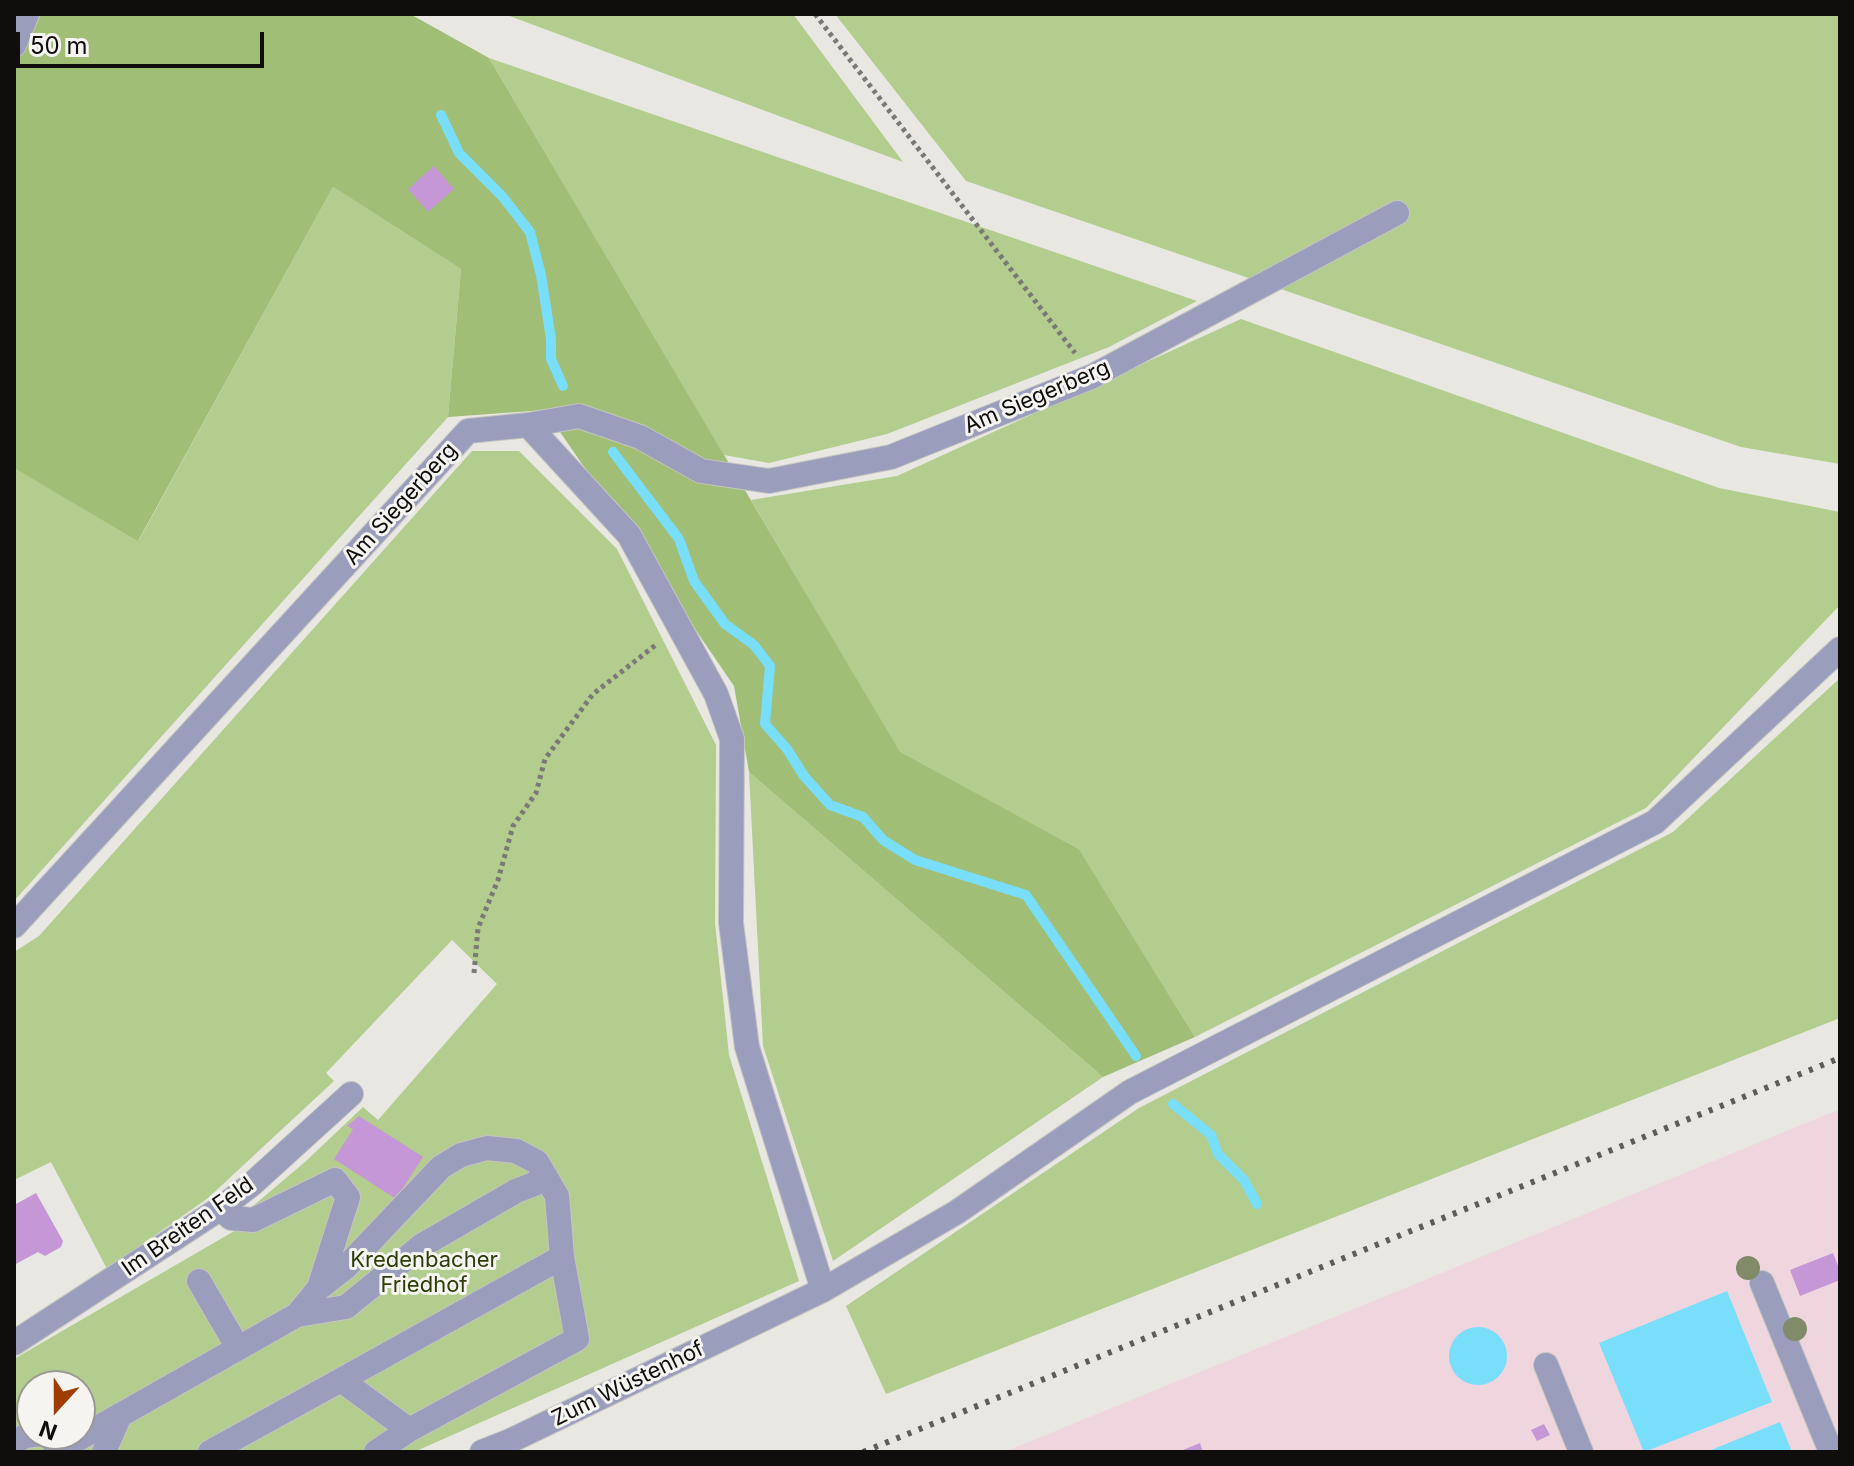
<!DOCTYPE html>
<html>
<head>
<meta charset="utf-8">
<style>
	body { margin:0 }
	#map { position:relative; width:1854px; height:1466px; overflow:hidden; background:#e8e7e2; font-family:Inter,sans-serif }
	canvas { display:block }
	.frame { position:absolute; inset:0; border:16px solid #0f0e0d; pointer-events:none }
	.north { position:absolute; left:16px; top:1370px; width:80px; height:80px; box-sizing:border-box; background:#f5f4f0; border:2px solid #999895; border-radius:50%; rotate:201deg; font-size:22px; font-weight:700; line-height:32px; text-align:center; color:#0f0e0d }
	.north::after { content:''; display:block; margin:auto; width:28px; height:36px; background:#9f3d00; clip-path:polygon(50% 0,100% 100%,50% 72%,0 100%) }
	.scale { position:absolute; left:16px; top:32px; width:248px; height:36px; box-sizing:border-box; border:4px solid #0f0e0d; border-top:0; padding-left:10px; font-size:24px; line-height:28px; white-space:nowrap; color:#0f0e0d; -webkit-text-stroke:6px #f5f4f0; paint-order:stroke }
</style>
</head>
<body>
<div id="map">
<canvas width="1854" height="1466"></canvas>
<div class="frame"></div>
<div class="north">N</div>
<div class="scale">50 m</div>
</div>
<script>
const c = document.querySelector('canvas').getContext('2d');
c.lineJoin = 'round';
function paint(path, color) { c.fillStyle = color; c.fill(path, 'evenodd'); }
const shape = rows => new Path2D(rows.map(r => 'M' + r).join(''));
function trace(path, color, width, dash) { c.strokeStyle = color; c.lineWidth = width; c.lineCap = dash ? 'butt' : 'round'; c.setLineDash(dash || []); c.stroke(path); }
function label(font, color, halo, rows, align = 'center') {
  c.font = font + ' Inter,sans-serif'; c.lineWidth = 6; c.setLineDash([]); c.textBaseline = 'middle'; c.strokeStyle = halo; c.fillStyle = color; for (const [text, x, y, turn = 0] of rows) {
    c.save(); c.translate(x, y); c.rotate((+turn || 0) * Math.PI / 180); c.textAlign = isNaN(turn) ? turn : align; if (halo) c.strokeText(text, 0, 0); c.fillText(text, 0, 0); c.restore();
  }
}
paint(shape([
	[1840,1109,1840,1452,1004,1452,1398,1291]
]), '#efd6de');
paint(shape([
	[504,14,793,14,903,162],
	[835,14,1840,14,1840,464,1741,447,966,181],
	[489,58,920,206,1197,301,1109,347,887,434,769,463,724,455],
	[333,187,461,269,448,417,14,901,14,468,139,540],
	[1241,319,1719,488,1840,512,1840,605,1646,808,1195,1037,1079,849,900,753,751,500,897,476],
	[472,451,519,451,617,549,716,745,715,923,729,1055,799,1281,414,1452,14,1452,14,1359,236,1230,247,1211,305,1162,363,1107,378,1120,497,984,452,940,326,1073,334,1081,208,1198,107,1269,51,1162,14,1180,14,952,39,936],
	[32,1386,80,1386,80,1434,32,1434],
	[1840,678,1840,1018,886,1394,846,1306,1139,1108,1673,832],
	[749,772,1103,1077,833,1261,763,1046]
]), '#b2cd8d');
paint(shape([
	[14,14,410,14,489,58,900,752,1079,849,1195,1037,1103,1077,749,772,734,686,545,410,448,417,461,269,333,187,138,541,14,468]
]), '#a0be76');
paint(shape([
	[1727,1291,1772,1402,1644,1452,1599,1343],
	'1449 1356a29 29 0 1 1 58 0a29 29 0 1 1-58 0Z',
	[1780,1422,1792,1452,1706,1452]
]), '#78defa');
trace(shape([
	[441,115,459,153,502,196,530,232,541,275,551,339,551,359,563,386],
	[613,452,679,539,694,581,725,624,754,645,770,666,765,724,787,749,804,776,830,805,863,817,883,840,915,860,1026,895,1136,1056],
	[1173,1104,1211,1135,1218,1154,1244,1180,1257,1204]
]), '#78defa', 10);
paint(shape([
	[434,166,454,189,428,212,408,189],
	[359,1116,423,1157,396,1199,334,1159,353,1129,347,1126],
	[36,1193,63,1241,61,1247,45,1256,38,1252,14,1265,14,1205],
	[1833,1253,1840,1271,1840,1280,1800,1296,1790,1270],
	[1544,1424,1550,1435,1537,1441,1531,1430],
	[1200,1443,1203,1452,1178,1452]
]), '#c597d6');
const minor = shape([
	[14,45,27,14],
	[528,425,629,535,716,694,732,739,731,923,747,1047,823,1290],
	[14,926,468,431,528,425,579,416,640,437,701,471,769,481,891,457,1093,376,1397,213],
	[199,1281,238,1348],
	[1762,1283,1831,1452],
	[319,1288,346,1267,441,1167,461,1155,487,1148,516,1151,537,1162,557,1196,562,1257,577,1339,409,1430],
	[297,1315,346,1307,421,1246,516,1191,547,1179],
	[14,1343,221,1208,252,1184,351,1094],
	[1546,1365,1581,1452],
	[341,1380,562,1257],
	[14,1443,25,1436,42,1434],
	[55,1452,297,1315,319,1288,348,1197,335,1180,253,1220,231,1218,221,1208],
	[104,1452,120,1415],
	[210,1452,341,1380,409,1430,376,1452],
	[482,1452,510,1441,823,1290,957,1212,1130,1092,1655,822,1840,649]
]);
trace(minor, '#c5c4c0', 26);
trace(shape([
	[815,14,1075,353],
	[474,973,478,928,498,880,513,826,536,793,545,759,593,694,657,644]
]), '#7a7976', 5, [4, 4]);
trace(minor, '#9a9dbc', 24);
trace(shape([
	[863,1452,1840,1058]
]), '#5d5c59', 6, [4, 8]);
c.fillStyle = '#818b6a';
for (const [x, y] of [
	[1748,1268],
	[1795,1329]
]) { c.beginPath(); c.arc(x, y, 12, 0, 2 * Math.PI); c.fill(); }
label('22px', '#0f0e0d', '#f5f4f0', [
	["Am Siegerberg",1037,397,-23],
	["Am Siegerberg",401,504,-48],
	["Im Breiten Feld",188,1227,-35],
	["Zum Wüstenhof",628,1384,-26]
]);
label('22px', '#2c3f08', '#f5f4f0', [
	["Kredenbacher",424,1260],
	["Friedhof",424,1285]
]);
</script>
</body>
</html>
